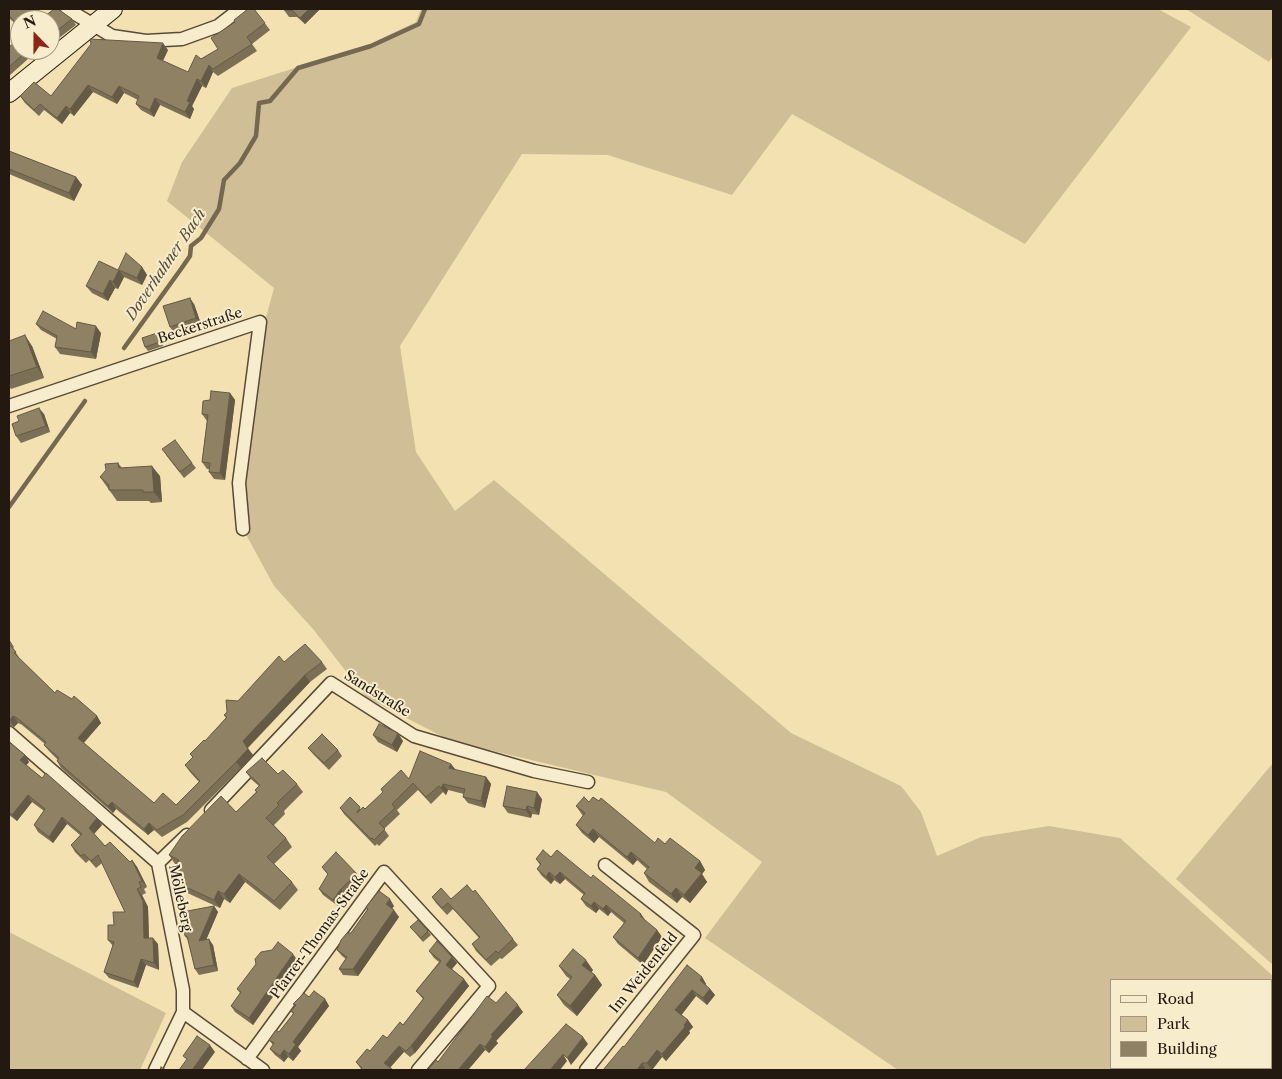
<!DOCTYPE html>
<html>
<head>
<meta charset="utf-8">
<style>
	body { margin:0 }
	#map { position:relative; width:1282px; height:1079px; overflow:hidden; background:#f3e1b1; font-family:"Libre Caslon Text",serif }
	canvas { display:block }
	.frame { position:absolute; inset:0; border:10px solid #231910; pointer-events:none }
	.legend { position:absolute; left:1110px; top:979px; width:162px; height:90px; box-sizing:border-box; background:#f7eccc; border:1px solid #a29881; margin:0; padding:6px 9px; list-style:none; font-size:15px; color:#231910 }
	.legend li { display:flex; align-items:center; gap:10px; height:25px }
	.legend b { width:25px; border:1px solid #a29881 }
	.north { position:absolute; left:10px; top:10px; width:50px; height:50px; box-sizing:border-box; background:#f7eccc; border:1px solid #a29881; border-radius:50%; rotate:338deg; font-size:14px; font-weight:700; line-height:20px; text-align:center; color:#231910 }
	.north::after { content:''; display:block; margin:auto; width:18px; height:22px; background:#8f2418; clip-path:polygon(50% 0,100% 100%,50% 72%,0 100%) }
</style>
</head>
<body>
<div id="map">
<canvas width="1282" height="1079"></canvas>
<div class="frame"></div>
<ul class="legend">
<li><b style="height:6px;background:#f7eccc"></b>Road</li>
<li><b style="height:14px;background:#d0bf96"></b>Park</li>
<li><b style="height:14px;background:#8f8164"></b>Building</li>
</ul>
<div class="north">N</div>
</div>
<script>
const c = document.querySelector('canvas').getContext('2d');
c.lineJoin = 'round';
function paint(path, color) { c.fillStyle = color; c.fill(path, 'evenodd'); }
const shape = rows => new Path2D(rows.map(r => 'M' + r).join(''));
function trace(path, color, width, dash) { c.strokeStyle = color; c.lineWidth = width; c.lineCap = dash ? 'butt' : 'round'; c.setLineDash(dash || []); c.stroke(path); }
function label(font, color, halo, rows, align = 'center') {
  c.font = font + ' "Libre Caslon Text",serif'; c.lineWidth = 4; c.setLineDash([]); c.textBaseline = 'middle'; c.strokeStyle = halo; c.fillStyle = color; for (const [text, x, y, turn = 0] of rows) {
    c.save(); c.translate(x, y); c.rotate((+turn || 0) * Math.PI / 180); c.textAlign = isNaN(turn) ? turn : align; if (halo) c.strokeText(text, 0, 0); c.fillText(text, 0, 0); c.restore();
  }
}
paint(shape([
	[421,9,1158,9,1191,27,1025,244,792,114,732,195,608,155,522,154,400,346,416,452,455,511,494,480,791,733,901,786,921,812,937,856,981,837,1049,826,1120,838,1273,976,1273,1070,898,1070,705,938,762,862,666,792,451,741,366,697,313,629,274,586,243,529,239,483,256,354,274,288,167,201,182,162,232,88,370,44,416,22],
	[1111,980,1271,980,1271,1068,1111,1068],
	[1186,9,1273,9,1273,56,1269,62],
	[1273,763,1273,965,1176,879],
	[9,932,166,1013,140,1070,9,1070]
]), '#d0bf96');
trace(shape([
	[124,348,181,269,190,256,191,246,201,238,219,209,224,180,240,163,256,136,259,103,270,101,298,68,371,46,419,24,425,9],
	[9,507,85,401]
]), '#756850', 4.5);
const street = shape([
	[67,9,112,36,146,41,182,39,218,26,240,9],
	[9,406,260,322,239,483,243,529],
	[9,733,158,863,183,990,183,1012,155,1070],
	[211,810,331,683,414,736,534,771,588,782],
	[158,863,187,835],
	[183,1012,263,1070],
	[247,1059,384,872,489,986,418,1070],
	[586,1070,694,935,605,865]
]);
const secondary = shape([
	[9,93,113,9]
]);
trace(street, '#574b38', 15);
trace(secondary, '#231910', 20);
trace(street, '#f7eccc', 12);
trace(secondary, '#f7eccc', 18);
paint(shape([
	[9,9,45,16,72,19,76,25,50,45,50,20,20,20,20,28,9,18],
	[254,9,270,30,252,44,257,51,218,76,213,72,206,88,202,86,192,106,194,109,190,119,160,105,154,117,141,110,136,104,138,100,124,93,117,104,93,92,74,116,70,113,62,124,44,110,39,116,25,103,20,96,51,96,168,50,163,61,188,72,201,59,218,49,235,22],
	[284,9,320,9,305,24,297,17,289,17,284,10],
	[9,47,20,50,38,50,9,76],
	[9,151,76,177,82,185,74,201,9,174],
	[142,267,147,275,142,285,124,277,118,289,115,288,108,301,92,293,86,286,118,270],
	[194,304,201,324,174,333,170,327],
	[36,324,101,333,96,359,60,354,55,347,57,339,41,330],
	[157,333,159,336,163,346,148,351,145,347],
	[9,341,32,346,44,378,11,389,9,386],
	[230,393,235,400,225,480,214,479,209,472,210,469,207,469,202,462,207,421,202,414,210,400],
	[44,414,50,432,21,443,16,436],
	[166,455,192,463,196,468,184,478],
	[118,463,122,468,160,476,162,502,151,503,149,501,117,501,100,477],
	[9,639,14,647,13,648,20,659,55,693,97,716,101,723,84,743,154,803,176,805,199,782,190,772,185,765,193,758,190,754,205,741,226,718,224,715,238,701,284,662,322,662,327,669,310,682,248,748,253,755,241,768,187,822,162,837,154,830,148,835,116,809,113,813,61,768,57,761,58,760,49,751,44,745,45,744,22,725,18,723,14,727,9,726],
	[373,735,403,741,397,752,378,742],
	[9,742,25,755,29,762,26,765,102,825,94,834,105,846,130,862,132,860,137,867,147,887,144,889,146,893,142,895,148,907,149,938,158,944,159,970,146,965,138,988,109,978,104,972,113,946,108,940,114,925,125,912,102,863,96,868,89,860,86,863,75,852,71,845,80,835,67,824,53,843,38,832,34,825,44,811,32,802,17,821,9,815],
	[308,748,338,750,342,756,329,770,313,754],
	[451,764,455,770,486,777,491,784,485,808,468,803,463,797,464,794,448,790,446,795,443,792,431,804,418,790,397,810,400,814,384,829,389,836,379,846,377,844,375,846,344,814,340,808,365,809,383,793,381,789],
	[246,772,278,774,297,784,303,792,284,811,285,814,274,825,286,838,292,847,274,864,292,882,298,890,280,910,245,882,230,903,224,899,220,908,183,891,171,876,177,865,175,864,169,855,236,812,256,792,255,790,259,786,252,780],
	[542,799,539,815,532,814,531,818,508,813,503,806],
	[589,802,655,843,665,844,700,861,705,870,702,874,707,882,690,903,682,897,677,903,649,882,644,873,647,869,637,860,633,865,599,837,594,843,582,833,576,825,583,816,576,806],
	[551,857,591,878,657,930,662,937,643,965,618,944,613,937,624,923,611,912,608,916,599,909,596,913,586,906,581,899,584,895,565,879,560,884,554,880,551,884,542,876,537,869,540,865,536,859],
	[322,867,357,874,361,880,345,895,338,906,323,895,319,889,328,875],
	[432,897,451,899,513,939,518,945,502,959,500,958,491,966,476,951,472,944,479,938,453,909,447,915,436,903],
	[214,906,218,912,206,940,213,945,218,971,199,975,195,969,188,940,185,936],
	[394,906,392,909,399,917,358,976,343,975,339,969,346,959,342,956,337,950,351,933,367,910,366,907],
	[410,927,428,931,431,935,423,942],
	[429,951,452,957,457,963,452,969,464,979,469,986,415,1053,410,1057,404,1052,361,1069,356,1062,403,1025,423,999,416,991,439,962,434,958],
	[298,961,253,1025,235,1012,231,1006,240,993,237,989],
	[559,966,593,970,591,973,595,975,602,985,577,1016,564,1005,557,995,570,979,566,976],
	[702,977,706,984,705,985,710,989,715,995,707,1005,696,996,681,1015,688,1020,693,1027,689,1031,690,1033,666,1061,662,1057,652,1070,603,1070,624,1047],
	[309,997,325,999,329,1006,298,1047,301,1051,293,1061,288,1057,284,1062,275,1055,270,1049,273,1045,269,1040,279,1032,293,1014,291,1011,295,1006,293,1004],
	[496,1003,523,1012,496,1041,498,1043,489,1053,485,1050,468,1070,428,1070,438,1062]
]), '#7b6f56');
paint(shape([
	[309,9,320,9,305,24,300,18],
	[163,43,168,50,161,64,157,58],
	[209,65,213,72,206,88,201,81],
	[197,79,202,86,192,106,194,109,190,119,185,112,187,101],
	[88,85,93,92,74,116,70,109],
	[119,86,124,93,117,104,112,97],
	[155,98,160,105,154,117,150,110],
	[66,106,70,113,62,124,57,118],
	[76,177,82,185,74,201,69,193],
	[142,267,147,275,142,285,137,278],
	[119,270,124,277,118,289,113,282],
	[110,280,115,288,108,301,103,294],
	[190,298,194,304,201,324,196,318],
	[96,326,101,333,96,359,91,352],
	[157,333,159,336,163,346,160,342],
	[25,335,32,346,44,378,37,367],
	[230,393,235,400,225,480,220,473],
	[39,408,44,414,50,432,46,426],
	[152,466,160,476,162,502,154,492],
	[305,675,310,682,247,748,243,741],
	[13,716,18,723,14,727,10,720],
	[97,716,101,723,82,744,78,738],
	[398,733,403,741,397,752,392,745],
	[248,749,253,755,241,768,236,762],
	[25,755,29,762,25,767,20,760],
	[451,764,456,770,449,768],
	[486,777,491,784,485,808,481,801],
	[443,784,448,790,446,795,441,788],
	[537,792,542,799,539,815,534,808],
	[28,795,32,802,17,821,12,815],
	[112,802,116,809,113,813,108,806],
	[527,806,532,814,531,818,526,810],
	[62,817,67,824,53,843,49,837],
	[97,818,102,825,93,835,89,828],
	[149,823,154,830,148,835,144,829],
	[593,829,599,837,594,843,588,835],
	[631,852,637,860,633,865,627,857],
	[132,860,137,867,147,887,142,881],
	[700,861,705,870,702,874,707,882,690,903,684,895,695,868],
	[549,872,554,880,551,884,546,877],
	[560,872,565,879,560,884,555,877],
	[239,874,245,882,230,903,224,894],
	[676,888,682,897,677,903,671,894],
	[137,889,142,895,148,907,149,945,144,938],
	[341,889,345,895,338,906,333,900],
	[218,891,224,899,220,908,214,900],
	[390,899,394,906,390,911,386,904],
	[594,902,599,909,596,913,591,906],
	[606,905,611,912,608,916,603,909],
	[214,906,218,912,203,947,199,941],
	[394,910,399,917,358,976,353,969],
	[641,914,646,921,640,916],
	[657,930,662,937,643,965,638,958],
	[153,938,158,944,159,970,154,963],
	[209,939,213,945,218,971,214,965],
	[293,954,298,961,253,1025,249,1018],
	[452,957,457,963,450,971,446,965],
	[141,959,146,965,138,988,134,982],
	[586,960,593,970,589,975,582,965],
	[595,975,602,985,577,1016,570,1006],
	[702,977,706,984,704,987,700,980],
	[464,979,469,986,415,1053,411,1046],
	[710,989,715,995,707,1005,703,998],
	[692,990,696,996,680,1017,675,1010],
	[325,999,329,1006,298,1047,301,1051,293,1061,289,1054,293,1042],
	[518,1005,523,1012,496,1041,498,1043,489,1053,485,1047,491,1035],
	[688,1020,693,1027,689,1031,690,1033,666,1061,662,1054],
	[583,1037,588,1044,571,1065,567,1058],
	[480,1044,485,1050,468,1070,458,1070],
	[210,1045,215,1052,202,1070,192,1070],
	[399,1046,404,1052,389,1069,384,1063],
	[284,1050,288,1057,284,1062,280,1056],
	[657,1050,662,1057,652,1070,647,1063],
	[563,1054,567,1061,560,1070,550,1070],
	[642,1063,646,1070,637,1070]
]), '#645a46');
const building = shape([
	[9,9,37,9,45,16,54,9,58,9,72,19,50,36,50,20,20,20,20,26,9,16,9,9],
	[248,9,254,9,265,23,247,37,252,44,213,69,209,65,201,81,197,79,187,101,190,102,185,112,155,98,150,110,136,104,139,96,119,86,112,97,88,85,70,109,66,106,57,118,40,104,34,110,20,96,34,82,51,96,91,44,90,39,163,43,157,58,188,72,196,55,201,59,218,49,211,38,235,22,234,20,248,9],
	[284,9,309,9,300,18,292,10,284,10,284,9],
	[20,38,20,50,28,50,9,67,9,47,20,38],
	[9,151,76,177,69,193,9,169,9,151],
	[126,253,142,267,137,278,119,270,113,282,110,280,103,294,86,286,99,261,118,270,126,253],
	[190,298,196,318,170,327,163,306,190,298],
	[43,311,76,329,77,322,96,326,91,352,55,347,57,336,36,324,43,311],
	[157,333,160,342,145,347,142,338,157,333],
	[25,335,37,367,9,376,9,341,25,335],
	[211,391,230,393,220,473,209,472,210,463,202,462,208,415,202,414,203,401,210,400,211,391],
	[39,408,46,426,16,436,12,424,19,421,17,416,39,408],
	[175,440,192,463,180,472,162,449,175,440],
	[118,463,119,468,152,466,154,492,143,492,143,490,109,490,109,485,100,477,106,470,105,464,118,463],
	[9,644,16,652,14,653,55,693,57,690,72,699,74,696,97,716,78,738,154,803,163,793,176,805,200,781,185,765,193,757,190,754,204,740,205,741,227,717,224,715,227,712,226,700,238,701,279,656,284,662,305,644,322,662,305,675,243,741,248,749,236,762,183,815,157,830,149,823,144,829,112,802,108,806,57,761,59,758,44,745,46,742,17,718,13,716,10,720,9,720,9,644],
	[379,724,398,733,392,745,373,735,379,724],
	[322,734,338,750,324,763,308,748,322,734],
	[9,742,25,755,20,760,42,778,46,773,97,818,89,828,105,846,110,842,130,862,132,860,142,881,139,882,141,887,137,889,143,901,144,938,153,938,154,963,141,959,134,982,104,972,114,942,108,940,108,925,114,925,113,912,125,912,98,855,91,861,84,854,81,856,71,845,82,834,62,817,49,837,34,825,45,809,28,795,12,815,9,812,9,742],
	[420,751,451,764,449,768,486,777,481,801,463,797,465,789,443,784,441,788,439,786,426,797,413,783,392,804,395,808,379,823,385,829,374,840,372,838,371,839,340,808,350,797,360,807,357,813,363,807,365,809,383,792,381,789,401,770,409,779,420,751],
	[262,758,278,774,283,770,297,784,277,803,279,805,266,818,286,838,267,857,292,882,274,901,239,874,224,894,218,891,214,900,177,883,179,879,171,876,179,860,169,855,182,836,221,796,236,812,257,792,255,790,260,785,246,772,262,758],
	[507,786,537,792,534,808,527,806,526,810,503,806,507,786],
	[584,797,589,802,593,797,599,801,601,798,655,843,658,838,665,844,670,838,700,861,695,868,702,873,684,895,676,888,671,894,644,873,649,867,631,852,627,857,593,829,588,835,576,825,585,813,576,806,584,797],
	[543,850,551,857,557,850,591,878,593,875,641,914,640,916,657,930,638,958,613,937,626,921,606,905,603,909,594,902,591,906,581,899,585,893,560,872,555,877,549,872,546,877,537,869,541,864,536,859,543,850],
	[336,852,357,874,341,889,333,900,319,889,328,874,322,867,336,852],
	[467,885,473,892,475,890,513,939,498,953,496,951,486,960,472,944,480,937,448,903,442,908,432,897,441,888,451,899,467,885],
	[379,891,390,899,386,904,394,910,353,969,339,969,347,957,337,950,341,940,347,933,351,933,368,909,366,907,379,891],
	[214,906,199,941,209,939,214,965,195,969,187,936,185,936,182,912,214,906],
	[418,920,428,931,421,938,410,927,418,920],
	[437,941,452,957,446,965,464,979,411,1046,406,1051,399,1046,384,1063,392,1069,391,1070,360,1070,362,1068,356,1062,367,1049,370,1051,383,1035,387,1038,400,1022,403,1025,424,998,416,991,441,961,429,951,437,941],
	[278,942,293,954,249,1018,231,1006,241,992,237,989,256,964,255,959,261,952,272,950,278,942],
	[573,949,586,960,582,965,595,975,570,1006,557,995,572,977,559,966,573,949],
	[687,965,702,977,700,980,710,989,703,998,692,990,675,1010,688,1020,684,1025,685,1027,662,1054,657,1050,647,1063,642,1063,637,1070,603,1070,623,1046,624,1047,687,965],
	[314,991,325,999,293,1042,296,1044,289,1054,284,1050,280,1056,270,1049,274,1043,269,1040,276,1030,279,1032,294,1013,291,1011,296,1005,293,1004,304,993,309,997,314,991],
	[506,992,518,1005,491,1035,493,1036,485,1047,480,1044,458,1070,428,1070,436,1060,438,1062,487,996,496,1003,506,992],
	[566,1024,583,1037,567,1058,563,1054,550,1070,524,1070,566,1024],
	[197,1036,210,1045,192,1070,179,1070,187,1059,183,1056,197,1036],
	[161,1067,166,1070,160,1070,161,1067]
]);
paint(building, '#8f8164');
trace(building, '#645a46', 1);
label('14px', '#231910', '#f7eccc', [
	["Beckerstraße",200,326,-18],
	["Sandstraße",377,694,32],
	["Mölleberg",180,898,78],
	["Pfarrer-Thomas-Straße",320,934,-54],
	["Im Weidenfeld",644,973,-51]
]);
label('italic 15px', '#5a4e3a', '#f7eccc', [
	["Doverhahner Bach",166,265,-56]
]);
</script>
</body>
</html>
